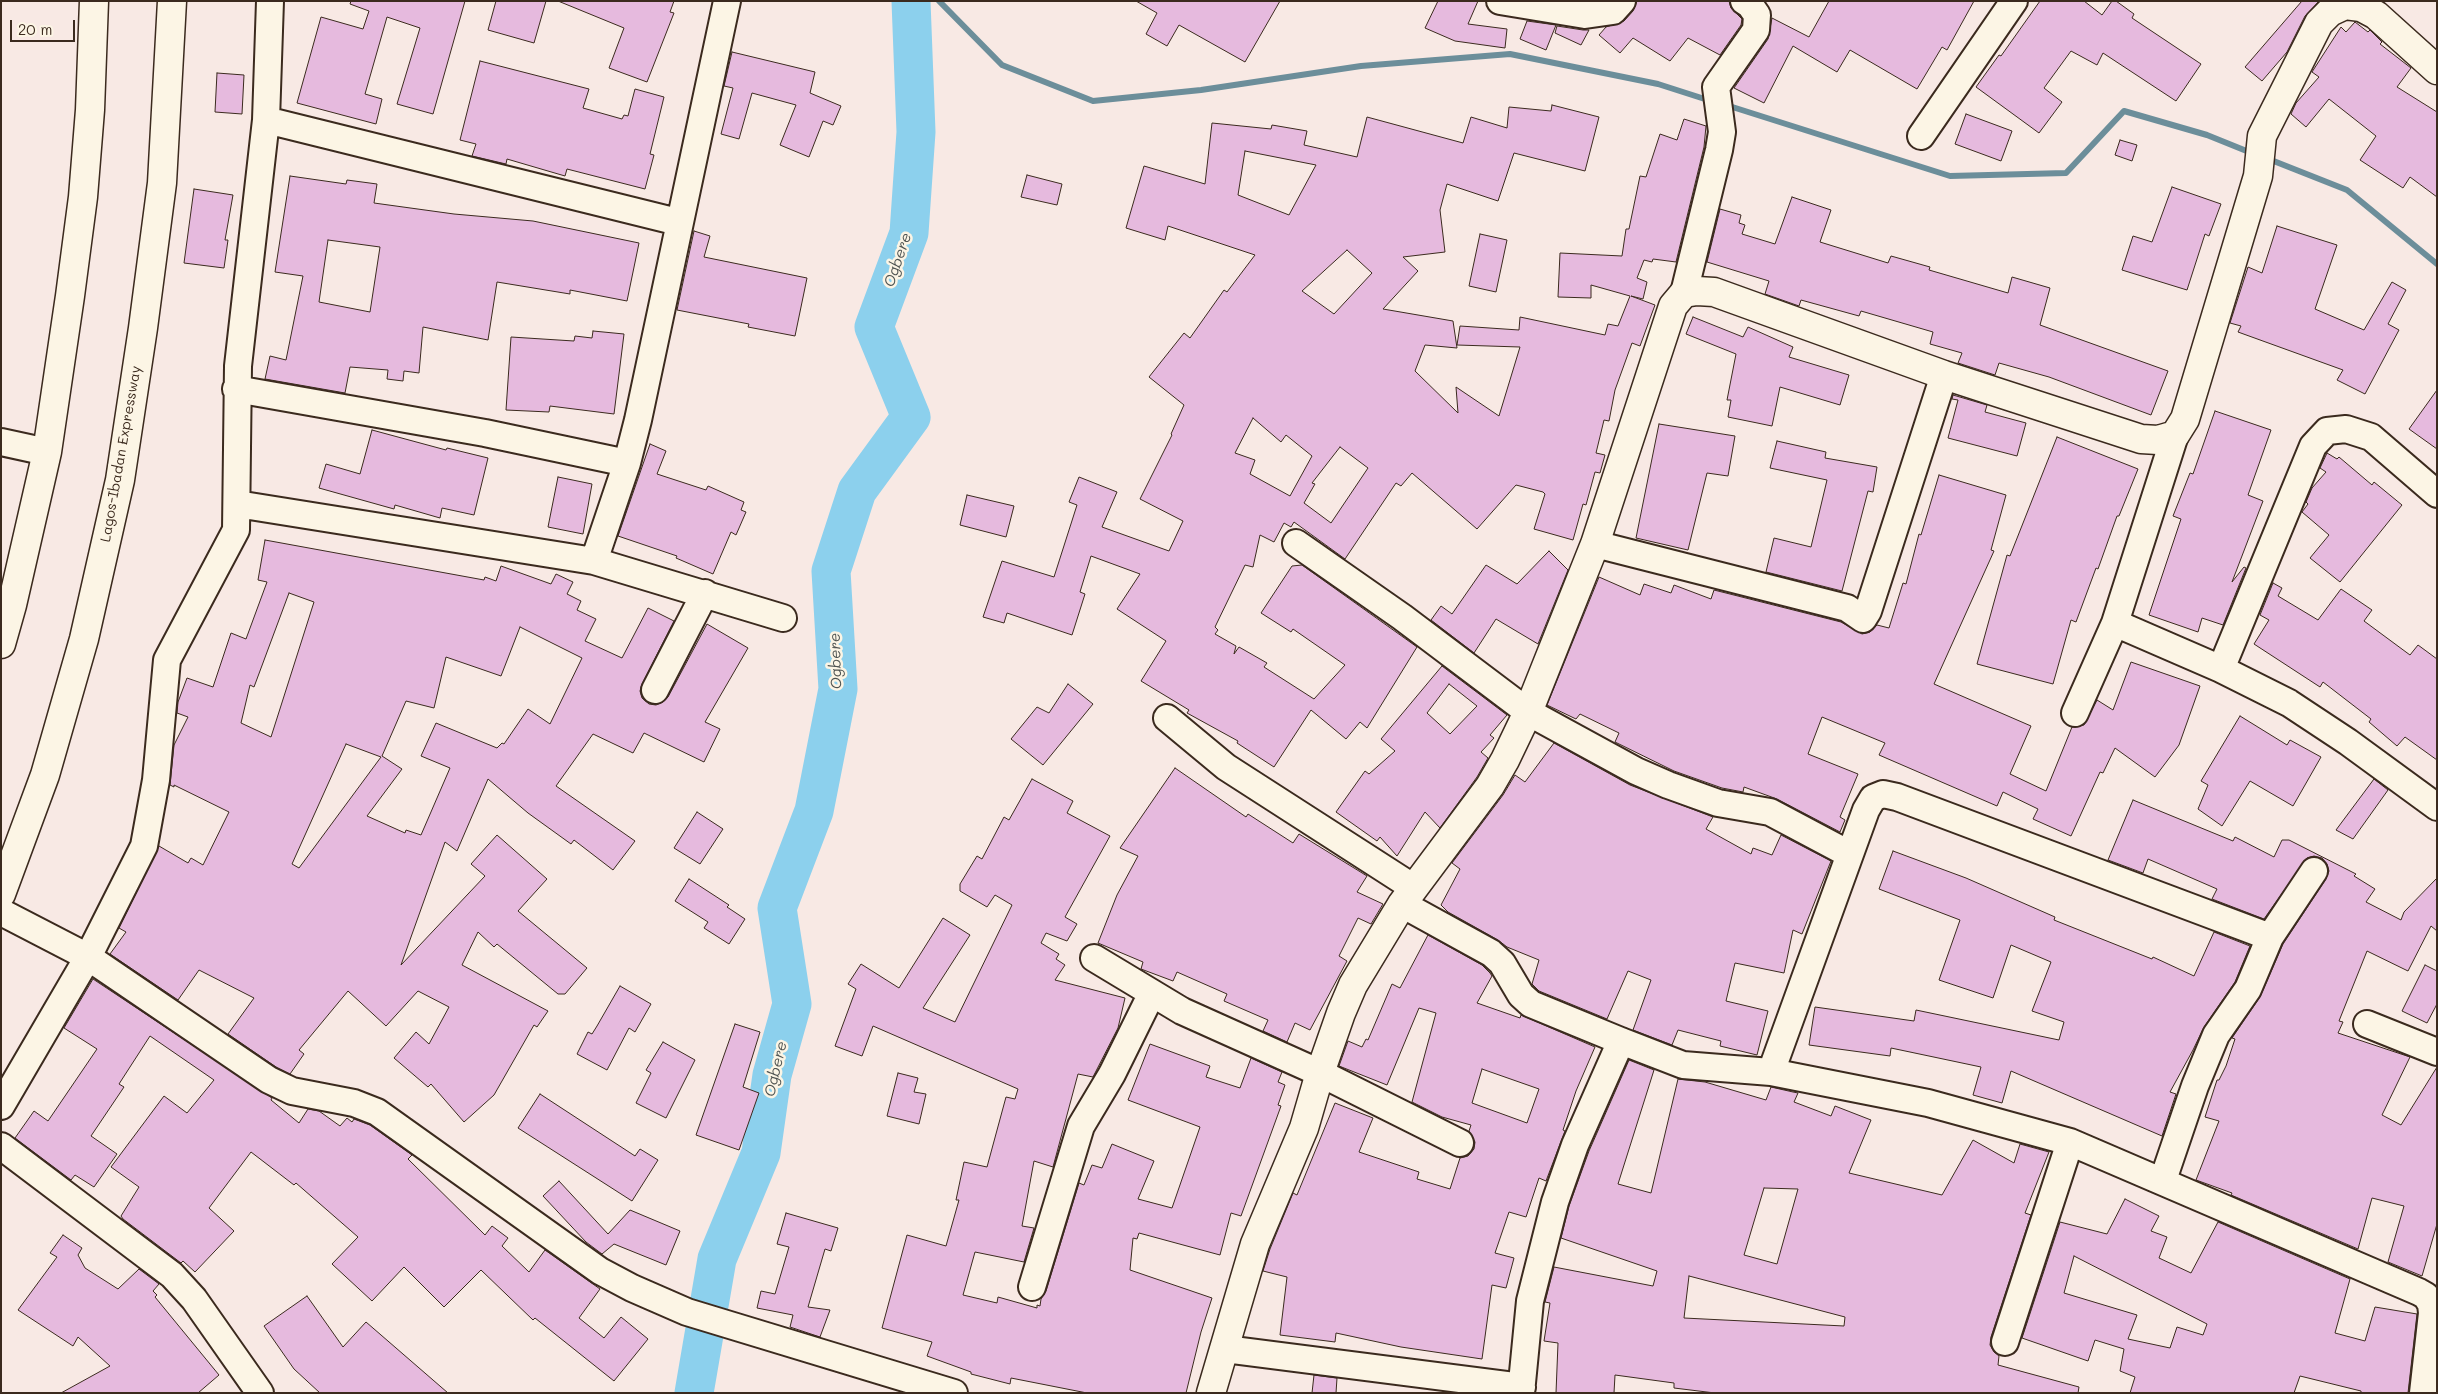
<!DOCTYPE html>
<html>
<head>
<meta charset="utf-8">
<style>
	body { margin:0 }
	#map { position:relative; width:2438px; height:1394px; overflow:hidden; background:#f8e9e4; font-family:Mali,sans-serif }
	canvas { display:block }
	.frame { position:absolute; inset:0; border:2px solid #3b2a1e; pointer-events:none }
	.scale { position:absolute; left:10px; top:20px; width:65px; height:22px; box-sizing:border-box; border:2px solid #3b2a1e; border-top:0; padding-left:6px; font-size:15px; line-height:18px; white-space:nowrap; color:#3b2a1e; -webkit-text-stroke:4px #fcf5e5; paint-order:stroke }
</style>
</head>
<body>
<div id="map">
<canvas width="2438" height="1394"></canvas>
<div class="frame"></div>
<div class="scale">20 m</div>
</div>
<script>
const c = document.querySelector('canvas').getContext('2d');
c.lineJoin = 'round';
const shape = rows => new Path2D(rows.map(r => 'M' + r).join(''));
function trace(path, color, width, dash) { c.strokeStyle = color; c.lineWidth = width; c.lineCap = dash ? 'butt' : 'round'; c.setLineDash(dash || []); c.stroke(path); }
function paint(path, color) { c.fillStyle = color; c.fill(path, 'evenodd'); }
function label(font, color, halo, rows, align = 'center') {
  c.font = font + ' Mali,sans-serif'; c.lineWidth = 5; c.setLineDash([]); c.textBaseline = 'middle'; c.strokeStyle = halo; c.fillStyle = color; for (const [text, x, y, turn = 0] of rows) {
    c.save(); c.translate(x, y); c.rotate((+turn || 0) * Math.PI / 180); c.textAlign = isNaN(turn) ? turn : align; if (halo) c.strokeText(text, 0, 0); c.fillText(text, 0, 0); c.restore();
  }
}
trace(shape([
	[939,1,1002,65,1093,101,1201,90,1361,66,1510,54,1658,84,1711,101],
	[1726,105,1950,176,2066,173,2124,111,2207,135,2254,154],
	[2266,158,2347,190,2437,264]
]), '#6c8e9a', 6);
trace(shape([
	[694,1393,717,1259,761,1153,772,1075,792,1004,777,908,814,811,838,689,831,571,857,491,911,417,874,327,909,233,916,132,911,1]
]), '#8cd0ed', 39);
const building = shape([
	[351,1,465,1,433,114,397,104,420,28,387,17,365,94,382,99,376,124,297,103,321,17,363,29,369,11,350,4,351,1],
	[496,1,546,1,534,43,488,30,496,1],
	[558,1,674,1,670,12,674,13,647,82,609,68,624,28,558,1],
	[1136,1,1280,1,1245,62,1179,25,1167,46,1146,34,1157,13,1136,1],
	[1438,1,1478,1,1468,24,1507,29,1505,48,1455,41,1425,28,1438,1],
	[1637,1,1729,1,1731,8,1742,19,1741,25,1720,55,1688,38,1670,61,1633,38,1620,53,1599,35,1606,27,1624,21,1633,11,1637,1],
	[1829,1,1974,1,1947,50,1942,47,1917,89,1850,50,1837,72,1793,46,1764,103,1734,88,1768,39,1772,18,1809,37,1829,1],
	[2040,1,2084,1,2102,15,2112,1,2116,1,2134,14,2132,18,2201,64,2176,101,2103,53,2097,65,2071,51,2044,88,2062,102,2039,133,1976,87,1999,55,2001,56,2040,1],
	[2302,1,2319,1,2305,16,2287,52,2262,81,2245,67,2302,1],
	[1527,21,1556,25,1546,50,1520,39,1527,21],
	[2355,22,2368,32,2370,30,2382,42,2380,44,2411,68,2397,87,2437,112,2437,197,2410,177,2403,188,2360,160,2376,136,2329,99,2306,127,2291,114,2296,103,2319,77,2312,72,2341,27,2346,32,2355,22],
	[1557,26,1583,30,1589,30,1581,45,1555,33,1557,26],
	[732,52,815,72,810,93,841,106,833,125,823,121,809,157,780,145,796,105,752,93,739,139,721,134,733,88,724,86,732,52],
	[480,61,589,89,583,108,622,119,624,115,628,116,635,89,664,97,650,154,654,155,645,189,567,169,565,176,507,159,506,164,472,156,476,144,460,140,480,61],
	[217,73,244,75,242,114,215,112,217,73],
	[1552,105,1599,117,1585,171,1514,153,1498,201,1447,184,1440,210,1445,252,1403,257,1418,271,1383,309,1453,321,1457,348,1425,345,1415,371,1458,413,1456,387,1499,416,1520,347,1457,345,1460,326,1519,330,1520,317,1605,335,1608,324,1618,326,1630,296,1591,285,1591,298,1558,297,1560,253,1622,256,1626,229,1629,229,1640,176,1646,177,1660,134,1677,140,1684,119,1706,126,1704,147,1676,262,1653,259,1652,262,1644,260,1637,278,1647,282,1643,299,1631,296,1655,305,1640,346,1632,343,1615,390,1609,421,1604,420,1596,453,1605,455,1600,473,1595,472,1586,505,1583,504,1573,540,1534,529,1545,494,1543,492,1516,485,1477,529,1412,473,1401,486,1396,483,1345,559,1294,522,1291,527,1284,523,1274,542,1260,535,1253,567,1245,565,1215,627,1218,630,1215,634,1236,646,1234,654,1239,647,1267,663,1264,667,1314,699,1345,665,1293,629,1291,632,1261,613,1292,566,1302,565,1417,647,1367,728,1360,722,1346,739,1311,710,1274,767,1237,743,1238,741,1187,713,1189,710,1141,681,1166,641,1117,609,1140,574,1091,556,1080,592,1085,594,1072,635,1007,613,1004,623,983,617,1002,561,1054,577,1077,505,1069,502,1079,477,1117,492,1102,527,1169,551,1183,521,1140,499,1172,435,1171,434,1184,405,1149,377,1184,333,1190,338,1224,290,1227,292,1255,255,1168,226,1165,240,1126,228,1144,166,1205,184,1212,123,1271,129,1272,125,1307,131,1304,145,1357,157,1367,117,1463,143,1471,117,1507,128,1509,107,1551,111,1552,105],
	[1245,151,1316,165,1289,215,1238,195,1245,151],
	[1347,250,1372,273,1334,314,1302,291,1347,250],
	[1253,418,1281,442,1286,435,1312,456,1290,496,1250,474,1255,460,1235,453,1253,418],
	[1340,447,1368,468,1331,523,1304,503,1315,484,1312,483,1340,447],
	[1966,114,2012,131,2001,161,1955,144,1966,114],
	[2120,140,2137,145,2132,161,2115,155,2120,140],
	[1027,175,1062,184,1057,205,1021,197,1027,175],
	[290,176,346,184,347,180,377,184,374,203,454,214,533,221,639,243,627,301,570,290,570,294,497,282,488,340,423,327,419,373,404,371,403,381,387,379,388,370,350,367,345,393,265,379,270,356,286,360,303,276,275,272,290,176],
	[328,240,380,247,370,312,319,302,328,240],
	[2172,187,2221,204,2209,236,2205,234,2187,290,2122,270,2133,236,2152,242,2172,187],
	[194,189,233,195,225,240,228,240,224,268,184,263,194,189],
	[1792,197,1831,210,1820,242,1888,263,1891,256,1930,267,1929,270,2008,293,2012,277,2050,288,2040,325,2168,371,2151,415,2049,377,1999,363,1995,375,1958,363,1962,353,1930,344,1933,332,1861,311,1859,316,1801,300,1799,306,1765,294,1769,281,1707,262,1720,209,1741,215,1739,223,1745,225,1742,234,1775,244,1792,197],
	[2277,226,2337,245,2315,309,2364,330,2392,282,2406,290,2388,324,2399,330,2365,394,2337,380,2343,370,2238,332,2241,326,2230,323,2248,267,2262,273,2277,226],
	[694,231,710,236,704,257,807,278,795,336,748,327,749,324,677,310,694,231],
	[1480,234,1507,240,1496,292,1469,286,1480,234],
	[1693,317,1743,337,1748,327,1793,347,1789,357,1849,375,1840,405,1780,387,1772,426,1728,417,1731,400,1727,400,1736,354,1686,334,1693,317],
	[593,331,624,334,614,414,550,406,549,412,506,410,511,337,574,341,575,336,592,338,593,331],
	[2437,390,2437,449,2409,429,2437,390],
	[1953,395,1987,405,1985,412,2026,423,2017,456,1948,438,1958,400,1952,399,1953,395],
	[2215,411,2271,430,2248,495,2263,501,2232,582,2244,567,2246,568,2223,625,2202,618,2198,632,2149,615,2181,519,2173,516,2190,473,2193,474,2215,411],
	[1659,424,1735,436,1728,476,1707,473,1688,550,1636,538,1659,424],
	[372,430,446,450,447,448,488,458,474,515,442,508,440,518,395,505,394,509,319,488,326,464,360,474,372,430],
	[2057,437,2138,469,2119,516,2117,516,2098,569,2096,568,2076,622,2071,620,2053,684,1977,664,2007,555,2010,556,2057,437],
	[1777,441,1826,452,1825,458,1877,467,1873,492,1868,491,1842,591,1766,572,1774,538,1811,547,1827,480,1770,468,1777,441],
	[650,444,666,451,657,474,706,490,708,486,744,502,741,510,746,512,736,535,731,532,713,574,676,558,677,556,618,536,650,444],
	[2327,453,2337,459,2339,457,2372,485,2374,482,2402,505,2340,582,2310,558,2329,535,2302,512,2308,504,2306,502,2312,488,2326,472,2320,468,2327,453],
	[1939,475,2006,495,1991,550,1994,551,1934,684,2031,726,2010,774,2046,791,2072,727,2084,725,2097,700,2113,710,2131,662,2200,686,2179,745,2155,777,2115,748,2103,773,2100,772,2071,836,2033,819,2038,809,2003,792,1997,806,1879,755,1885,743,1822,717,1808,754,1858,774,1840,817,1845,820,1840,832,1777,799,1744,787,1743,792,1722,788,1674,771,1615,742,1619,733,1580,714,1576,719,1547,705,1599,577,1640,595,1644,584,1671,593,1674,585,1711,599,1714,590,1841,622,1862,634,1870,632,1877,625,1889,628,1903,583,1906,584,1919,534,1921,535,1939,475],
	[558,477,592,484,583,534,548,527,558,477],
	[967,495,1014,506,1006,537,960,525,967,495],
	[265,540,484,580,485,577,496,581,501,566,551,584,556,574,573,582,567,594,581,601,577,610,596,619,585,641,622,658,648,608,674,621,642,684,640,691,642,698,649,704,656,705,663,702,668,697,707,624,748,648,705,722,720,729,704,762,644,733,633,753,593,734,556,786,635,841,613,870,574,840,571,844,528,813,488,779,457,851,445,842,401,965,485,876,471,864,497,835,547,879,518,911,587,968,565,994,558,994,497,944,494,947,478,932,462,965,548,1011,537,1027,534,1025,494,1095,464,1122,431,1084,428,1087,394,1058,416,1032,429,1044,449,1007,418,991,386,1026,348,991,299,1050,304,1054,290,1074,276,1067,228,1034,254,998,199,970,178,1000,110,954,126,932,119,928,159,846,188,863,191,858,203,865,229,812,174,785,174,787,170,785,174,745,188,717,177,713,178,702,187,678,213,687,231,633,246,639,267,582,258,580,265,540],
	[289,593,314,602,271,737,241,723,250,685,254,687,289,593],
	[520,627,582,658,550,724,528,709,504,744,502,743,497,748,436,723,421,756,450,768,421,835,406,830,405,833,367,816,402,769,382,756,406,701,434,708,446,657,501,676,520,627],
	[346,744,381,757,299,868,292,864,346,744],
	[1549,551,1568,570,1538,644,1496,619,1474,653,1431,620,1441,606,1452,614,1486,565,1517,584,1549,551],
	[2273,583,2282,588,2278,596,2318,620,2341,589,2372,610,2364,621,2410,655,2418,645,2437,659,2437,760,2405,737,2397,746,2369,722,2371,719,2323,682,2320,687,2254,644,2269,620,2260,615,2273,583],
	[1442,666,1507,715,1490,735,1494,738,1481,752,1488,758,1477,777,1440,828,1425,812,1397,856,1380,837,1377,841,1336,812,1365,771,1369,774,1395,751,1381,739,1442,666],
	[1449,684,1477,706,1450,734,1427,713,1449,684],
	[1068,684,1093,704,1043,765,1011,739,1037,707,1049,713,1068,684],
	[2240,716,2287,745,2290,740,2321,757,2293,806,2250,781,2222,826,2198,809,2208,785,2201,781,2240,716],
	[1554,743,1630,785,1713,817,1706,829,1751,854,1753,848,1772,855,1781,835,1831,861,1802,934,1793,930,1784,973,1735,963,1726,1001,1768,1011,1757,1055,1720,1046,1721,1041,1678,1030,1672,1045,1633,1030,1651,980,1628,971,1607,1019,1539,991,1532,984,1539,960,1507,947,1498,940,1448,912,1441,905,1460,869,1452,863,1503,795,1515,775,1525,782,1554,743],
	[1175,768,1246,817,1248,814,1293,843,1299,834,1367,876,1357,892,1383,904,1371,924,1358,918,1339,956,1347,961,1310,1030,1295,1023,1287,1042,1263,1031,1268,1020,1224,1001,1227,994,1177,972,1173,981,1141,969,1143,962,1098,943,1117,895,1138,856,1120,848,1175,768],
	[1032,779,1073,801,1067,813,1110,836,1065,917,1077,924,1067,941,1046,933,1041,943,1059,954,1056,959,1065,965,1055,980,1125,998,1118,1028,1093,1077,1078,1074,1053,1167,1034,1161,1022,1226,1034,1228,1024,1262,975,1252,963,1295,997,1303,998,1297,1037,1308,1037,1305,1040,1306,1041,1299,1046,1291,1079,1183,1084,1185,1092,1165,1102,1168,1112,1144,1154,1161,1138,1199,1172,1208,1200,1127,1128,1100,1150,1044,1210,1066,1206,1077,1240,1088,1251,1058,1282,1072,1278,1082,1285,1085,1278,1105,1281,1106,1241,1216,1231,1213,1220,1255,1139,1233,1137,1239,1133,1238,1130,1270,1212,1298,1201,1332,1186,1393,1087,1393,1011,1378,1010,1384,971,1374,971,1372,927,1356,932,1342,882,1328,907,1235,946,1246,959,1200,956,1200,964,1162,987,1167,1006,1097,1015,1099,1018,1089,873,1026,862,1056,835,1046,856,989,848,984,861,964,899,988,943,918,970,935,923,1008,955,1022,1012,905,995,895,987,907,960,891,960,884,977,856,982,859,1004,817,1009,820,1032,779],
	[2374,779,2388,790,2353,839,2336,830,2374,779],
	[2133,800,2233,841,2235,837,2274,857,2282,840,2289,840,2356,874,2354,876,2375,889,2366,902,2401,920,2404,912,2437,878,2437,931,2431,926,2408,971,2367,951,2339,1021,2343,1022,2338,1033,2410,1057,2382,1115,2401,1125,2437,1067,2437,1224,2422,1276,2388,1262,2404,1206,2372,1198,2358,1249,2231,1195,2232,1193,2196,1180,2219,1121,2205,1117,2217,1080,2219,1080,2226,1066,2235,1039,2232,1038,2260,997,2283,944,2326,879,2329,871,2327,864,2322,858,2314,856,2307,858,2264,919,2212,899,2217,889,2148,859,2143,873,2108,860,2133,800],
	[697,812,723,829,700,864,674,848,697,812],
	[1893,851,1966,878,2055,917,2054,920,2152,959,2153,957,2194,976,2214,932,2250,946,2235,982,2204,1027,2193,1050,2170,1092,2176,1094,2162,1136,2011,1071,2002,1103,1973,1095,1981,1067,1891,1048,1890,1056,1809,1045,1815,1007,1914,1021,1916,1010,2059,1040,2064,1022,2032,1011,2051,962,2011,945,1993,998,1939,980,1960,920,1879,889,1893,851],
	[689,879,729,905,727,907,745,919,729,944,704,928,708,922,675,901,689,879],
	[1428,935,1482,965,1490,973,1492,976,1477,1003,1520,1018,1521,1015,1595,1047,1576,1091,1563,1130,1565,1131,1546,1181,1539,1178,1526,1217,1509,1212,1495,1253,1514,1258,1506,1288,1492,1285,1482,1359,1401,1347,1336,1333,1335,1342,1280,1335,1287,1277,1263,1271,1270,1249,1293,1193,1297,1195,1335,1103,1373,1118,1359,1152,1419,1172,1417,1179,1450,1189,1460,1158,1468,1156,1474,1149,1475,1142,1469,1131,1471,1125,1442,1117,1412,1102,1436,1013,1419,1008,1387,1085,1339,1066,1348,1041,1362,1047,1366,1039,1368,1040,1392,984,1400,988,1428,935],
	[1482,1069,1539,1089,1527,1123,1472,1103,1482,1069],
	[2425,965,2437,971,2437,1004,2427,1023,2402,1011,2425,965],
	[93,979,272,1098,271,1100,299,1123,308,1109,319,1111,340,1126,347,1118,352,1122,354,1119,370,1125,412,1155,408,1159,485,1235,492,1226,508,1238,502,1246,529,1272,545,1250,600,1289,579,1318,604,1338,621,1317,648,1339,614,1381,535,1318,533,1320,481,1270,444,1307,404,1267,372,1301,332,1264,358,1237,296,1183,294,1185,251,1152,209,1208,234,1231,195,1272,183,1261,181,1263,123,1219,121,1216,139,1187,111,1167,164,1096,187,1113,214,1080,150,1036,119,1084,124,1087,91,1136,117,1154,94,1187,75,1175,71,1180,15,1138,34,1111,48,1121,97,1049,64,1028,93,979],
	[620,986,651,1004,635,1032,629,1028,607,1070,577,1054,588,1032,592,1034,597,1026,620,986],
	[735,1024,760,1032,743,1087,759,1093,739,1150,696,1135,735,1024],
	[663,1042,695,1060,666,1118,636,1103,651,1073,646,1070,663,1042],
	[1629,1060,1654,1070,1618,1184,1651,1193,1678,1079,1705,1082,1766,1100,1771,1087,1793,1092,1798,1093,1794,1102,1831,1116,1835,1106,1871,1120,1849,1173,1942,1195,1973,1140,2014,1163,2020,1144,2049,1152,2025,1213,2031,1215,1991,1337,1990,1345,1994,1352,1999,1356,1998,1365,2079,1387,2078,1393,1715,1393,1674,1388,1674,1383,1615,1375,1614,1393,1556,1393,1558,1343,1544,1341,1550,1303,1545,1302,1554,1267,1653,1286,1657,1271,1561,1238,1569,1206,1589,1151,1629,1060],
	[1764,1188,1798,1189,1777,1264,1744,1255,1764,1188],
	[1689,1276,1845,1317,1844,1326,1684,1318,1689,1276],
	[898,1073,918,1078,914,1092,926,1094,919,1124,887,1116,898,1073],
	[540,1094,635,1156,640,1149,658,1160,632,1201,518,1128,540,1094],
	[559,1181,608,1234,630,1210,680,1231,666,1265,614,1244,602,1254,586,1242,543,1196,559,1181],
	[2125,1199,2159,1216,2151,1231,2167,1237,2159,1258,2191,1273,2218,1222,2350,1279,2335,1333,2365,1341,2375,1307,2417,1314,2408,1393,2361,1393,2361,1391,2300,1376,2294,1393,2130,1393,2135,1377,2120,1371,2124,1349,2095,1340,2088,1361,2022,1338,2060,1222,2107,1234,2125,1199],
	[2074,1256,2207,1324,2203,1335,2177,1327,2170,1348,2128,1339,2137,1315,2064,1293,2074,1256],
	[786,1213,838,1228,831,1251,825,1249,808,1307,830,1310,820,1337,790,1327,793,1315,757,1308,761,1291,775,1294,789,1247,777,1244,786,1213],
	[63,1235,82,1248,78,1255,85,1268,118,1289,139,1269,159,1284,153,1291,157,1295,155,1297,219,1375,198,1393,61,1393,110,1366,78,1337,73,1346,18,1310,57,1257,50,1253,63,1235],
	[307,1296,343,1347,366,1322,448,1393,320,1393,294,1369,264,1326,307,1296],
	[1314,1375,1337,1378,1336,1393,1312,1393,1314,1375]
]);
paint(building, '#e6bade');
trace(building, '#3b2a1e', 1);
const minor = shape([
	[1500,1,1585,15,1613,11,1622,1],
	[266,120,678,222],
	[1921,136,2014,1],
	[1684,293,1719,150,1722,132,1716,87,1756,30,1757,15,1750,5,1744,1],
	[236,389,485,433,627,463],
	[1,442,47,452],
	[237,504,594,561,783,618],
	[1296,543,1402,617,1528,712,1636,771,1668,785,1718,803,1770,812,1849,854],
	[1595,544,1847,608,1863,619,1868,611,1944,375],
	[594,561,627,463,638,420,727,1],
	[2115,623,2221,669,2289,703,2348,742,2437,807],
	[2221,669,2313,446,2327,431,2346,429,2371,437,2437,494],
	[655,690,705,593],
	[2075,713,2115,623,2175,435],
	[1167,718,1226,767,1414,888],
	[1402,904,1491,953,1502,963,1521,995,1531,1004,1621,1041,1683,1065,1771,1072,1928,1103,2070,1142,2419,1292,2426,1296,2431,1304,2432,1313,2423,1393],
	[1,912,88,957,269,1080,292,1091,354,1103,377,1112,600,1271,632,1288,687,1312,954,1393],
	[1094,958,1182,1011,1320,1073,1460,1143],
	[2367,1024,2437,1052],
	[1771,1072,1866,810,1873,798,1883,794,1897,797,2270,937],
	[1,1106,88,957,144,846,156,780,167,660,236,530,238,366,266,120,270,1],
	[1,1146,172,1275,194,1299,260,1393],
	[2163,1180,2195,1086,2216,1035,2248,989,2270,937,2314,871],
	[1032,1287,1081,1126,1112,1074,1152,993],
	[2005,1342,2070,1142],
	[1225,1349,1522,1387],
	[1521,1393,1530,1301,1555,1202,1575,1145,1621,1041]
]);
const tertiary = shape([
	[1211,1393,1255,1244,1304,1128,1320,1073,1341,1013,1353,985,1402,904,1490,786,1505,760,1528,712,1595,544,1673,306,1684,293,1697,291,1714,292,1944,375,2141,439,2158,440,2175,435,2185,419,2258,176,2262,136,2319,23,2330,12,2345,5,2361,7,2376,15,2437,70]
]);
const motorway = shape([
	[1,644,12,605,47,452,70,296,83,197,90,110,94,1],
	[1,894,45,775,84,639,120,480,143,328,162,183,172,1]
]);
trace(minor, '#3b2a1e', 30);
trace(tertiary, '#3b2a1e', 31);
trace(motorway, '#3b2a1e', 31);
trace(minor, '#fcf5e5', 26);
trace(tertiary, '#fcf5e5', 28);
trace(motorway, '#fcf5e5', 28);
label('14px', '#3b2a1e', '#fcf5e5', [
	["Lagos-Ibadan Expressway",121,454,-80]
]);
label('italic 15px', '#4f5452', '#fcf5e5', [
	["Ogbere",898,260,-71],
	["Ogbere",836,661,-92],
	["Ogbere",776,1069,-77]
]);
</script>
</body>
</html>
